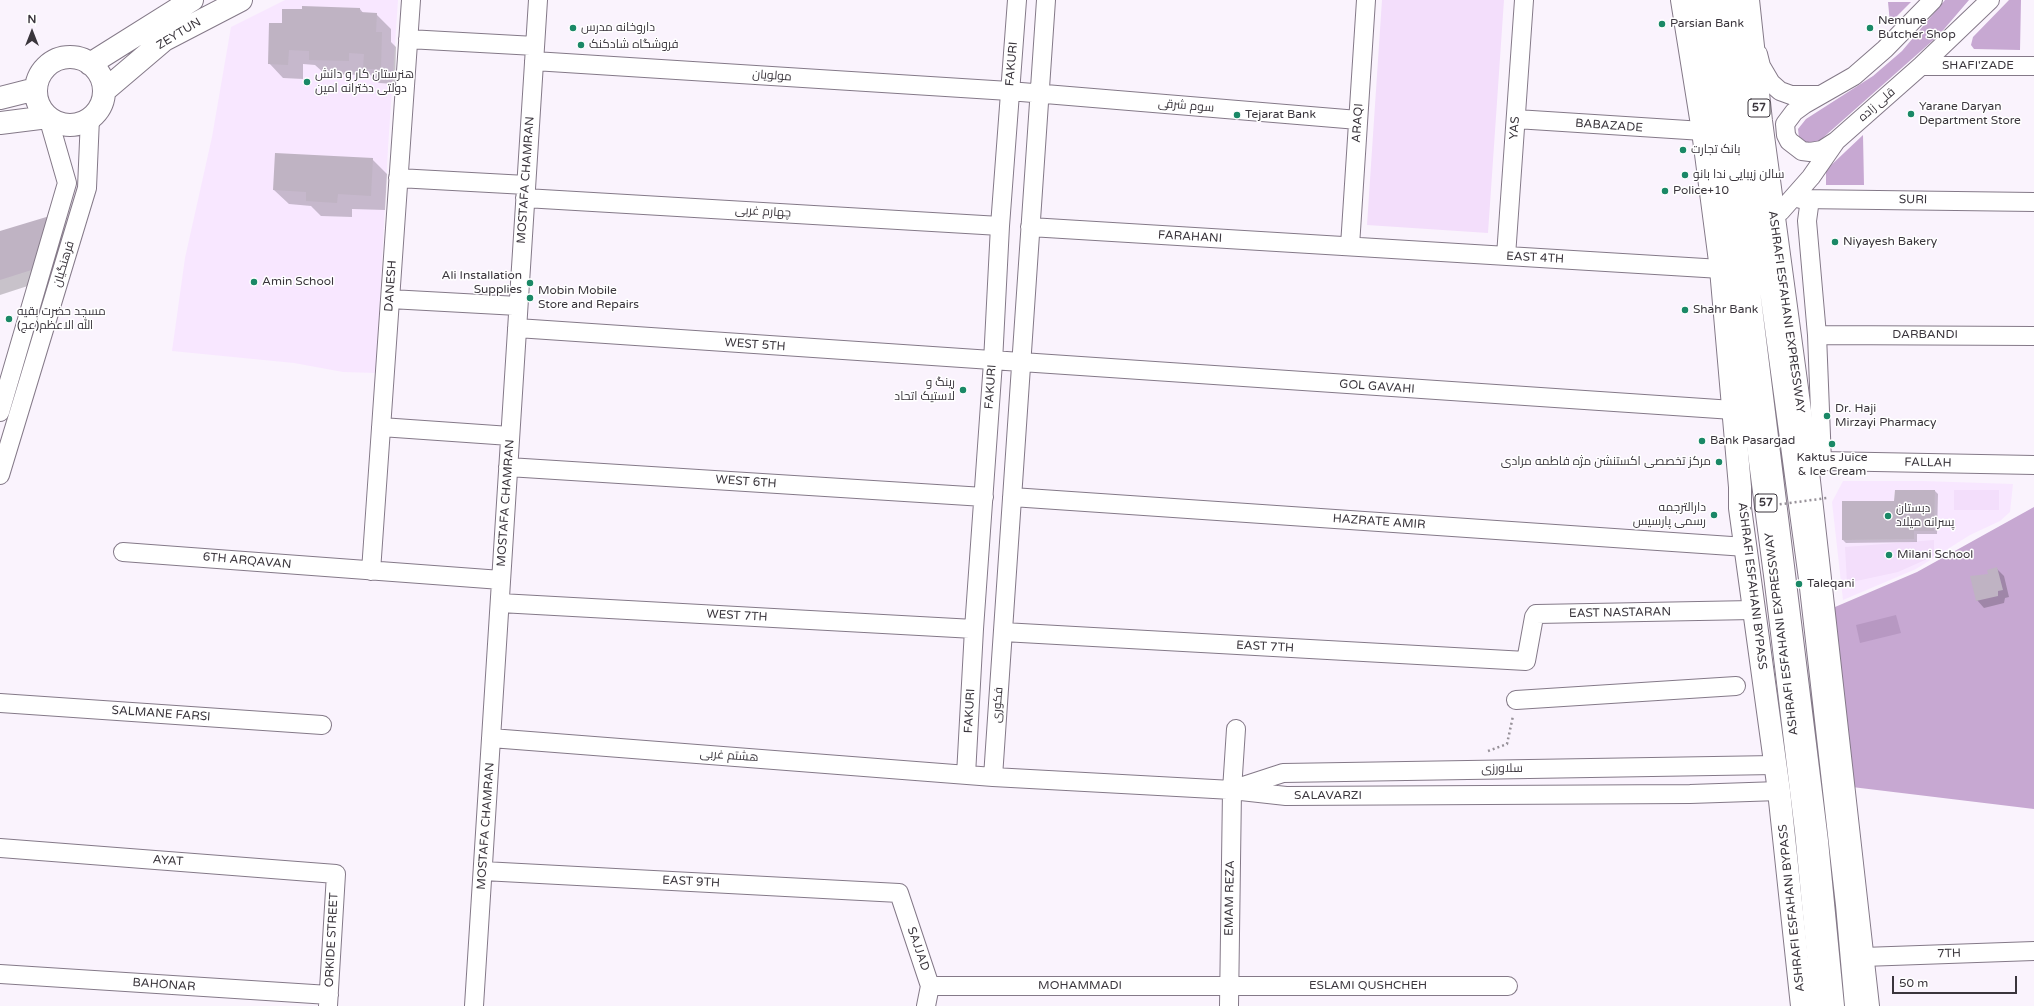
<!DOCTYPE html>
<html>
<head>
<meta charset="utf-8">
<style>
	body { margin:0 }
	#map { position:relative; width:2034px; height:1006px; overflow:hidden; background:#faf3fd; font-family:"Varela Round",sans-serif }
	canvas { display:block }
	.north { position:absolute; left:12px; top:12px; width:40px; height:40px; -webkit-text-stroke:3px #fff; paint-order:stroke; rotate:0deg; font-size:11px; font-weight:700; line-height:16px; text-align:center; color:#3a353c }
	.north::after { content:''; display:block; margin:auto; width:14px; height:18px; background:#3a353c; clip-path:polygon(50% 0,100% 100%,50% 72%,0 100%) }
	.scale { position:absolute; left:1892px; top:976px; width:125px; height:18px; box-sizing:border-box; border:2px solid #3a353c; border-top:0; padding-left:5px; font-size:12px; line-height:14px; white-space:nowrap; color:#3a353c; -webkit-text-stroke:3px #fff; paint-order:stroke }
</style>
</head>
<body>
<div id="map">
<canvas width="2034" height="1006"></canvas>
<div class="north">N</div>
<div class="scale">50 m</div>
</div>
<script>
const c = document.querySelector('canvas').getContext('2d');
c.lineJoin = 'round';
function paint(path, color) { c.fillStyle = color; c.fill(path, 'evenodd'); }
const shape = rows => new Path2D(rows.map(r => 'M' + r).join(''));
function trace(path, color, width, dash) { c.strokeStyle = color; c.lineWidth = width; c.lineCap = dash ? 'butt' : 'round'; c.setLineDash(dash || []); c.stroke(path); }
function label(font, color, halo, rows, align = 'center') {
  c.font = font + ' "Varela Round",Cairo,sans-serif'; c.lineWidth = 3; c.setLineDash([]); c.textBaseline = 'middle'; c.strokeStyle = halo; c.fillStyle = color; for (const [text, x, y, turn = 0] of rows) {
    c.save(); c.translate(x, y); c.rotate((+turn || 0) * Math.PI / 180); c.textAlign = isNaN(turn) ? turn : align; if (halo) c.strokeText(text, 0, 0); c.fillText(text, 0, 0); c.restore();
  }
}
paint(shape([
	[285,0,398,0,388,148,376,373,343,372,294,363,172,351,185,258,212,137,231,27],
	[1843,481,1923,481,2013,484,2010,512,2000,521,1970,535,1916,569,1843,600,1832,502],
	[1895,490,1935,490,1934,531,1914,531,1914,539,1842,540,1842,501,1894,501]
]), '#f8e7ff');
paint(shape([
	[1382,0,1504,0,1488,233,1367,225],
	[1954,490,1999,490,1999,510,1954,510],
	[1934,540,1934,556,1898,572,1847,583,1845,547]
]), '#f3defb');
paint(shape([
	[1945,0,1969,0,1939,35,1817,143,1806,143,1799,138,1798,129,1806,119,1873,76,1902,51],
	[2009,0,2021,0,2020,50,1974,49,1971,45,1973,37],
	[1888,2,1911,2,1890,23],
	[1863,135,1864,185,1826,185,1826,170],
	[2034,507,2034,809,1852,787,1828,610,1917,572]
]), '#c7a8d2');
paint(shape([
	[1896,615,1901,633,1860,643,1856,625]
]), '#b798c2');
paint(shape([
	[360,9,364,14,376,14,391,29,391,42,396,47,395,84,379,83,363,68,363,75,325,74,315,65,303,64,303,79,283,78,269,63,283,24],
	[372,159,387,174,385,210,352,209,352,217,321,216,311,206,289,204,274,190],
	[0,232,46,280,0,295],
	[1935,491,1938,494,1937,534,1917,534,1917,542,1846,543,1843,540,1895,502],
	[1997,569,2004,576,2009,597,2005,598,2004,603,1984,608,1977,600,1989,575]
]), '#0003');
paint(shape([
	[302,6,360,8,360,12,377,13,376,32,382,32,381,69,363,69,364,54,349,53,349,61,309,60,309,51,289,50,288,65,268,64,269,23,282,23,282,9,302,9],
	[275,153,373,158,371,196,338,194,337,203,306,201,306,192,273,190],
	[53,215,35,269,0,280,0,231],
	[1895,490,1935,490,1934,531,1914,531,1914,539,1842,540,1842,501,1894,501],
	[1997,567,2003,590,1998,591,1998,596,1976,601,1970,576,1988,574,1987,570]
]), '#bfb3c3');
const minor = shape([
	[1715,0,1819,841,1835,1006],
	[1733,0,1751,157,1808,579,1845,905,1854,1006],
	[408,39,535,46],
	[1758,54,1761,66,1771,83,1780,91,1791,95,1819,95],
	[534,61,1009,91,1358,120],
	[1921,66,2034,66],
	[1516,119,1703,131],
	[1836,141,1822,150,1810,152,1802,151,1789,141,1786,135,1785,124,1794,112,1805,104,1854,76,1885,49,1933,0],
	[398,178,526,185],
	[525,198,1000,226],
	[1800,199,2034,202],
	[1810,199,1807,221,1817,335,1822,461,2034,465],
	[1773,216,1781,211,1811,177,1836,141,1921,66,1990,0],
	[1030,227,1721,269],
	[1350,246,1366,0],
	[1506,256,1524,0],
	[390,299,518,306],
	[517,328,1733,410],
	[1817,335,2034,336],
	[0,412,67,183,48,117],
	[381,427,510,436],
	[508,467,984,497],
	[0,475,87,188,90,118],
	[1012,497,1746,547],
	[123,552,501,580],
	[371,571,411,0],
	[500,603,974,629],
	[1003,632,1526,661,1534,617,1536,614,1753,610],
	[1516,700,1736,686],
	[0,703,322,725],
	[491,738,993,777,1232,790,1286,796,1690,794,1779,791],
	[966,775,974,629,993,362,1000,226,1017,0],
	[993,777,1046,0],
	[1237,788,1283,773,1775,765],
	[0,848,336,874,328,1006],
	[483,871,899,893,930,986,926,1006],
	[1863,957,2034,951],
	[0,974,329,995],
	[930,986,1508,986],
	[474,1006,538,0],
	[1229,1006,1232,790,1236,729]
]);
const major = shape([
	[1682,0,1703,131,1721,269,1740,487,1740,508,1779,791,1802,1006],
	'36 91a34 34 0 1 1 68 0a34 34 0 1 1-68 0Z',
	[90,64,192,0],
	[104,91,164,40,241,0],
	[0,98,36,89],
	[0,123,48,117]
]);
const highway = shape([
	[1702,0,1717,133,1775,575,1806,831,1823,1006],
	[1748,0,1761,121,1807,463,1868,1006]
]);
trace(minor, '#847988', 20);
trace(major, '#847988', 24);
trace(highway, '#847988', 24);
trace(shape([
	[1488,751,1507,744,1513,716]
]), '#979199', 2.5, [2, 3]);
trace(minor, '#fff', 18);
trace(major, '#fff', 22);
trace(highway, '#fff', 22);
trace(shape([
	[1745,509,1827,498]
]), '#979199', 2.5, [2, 3]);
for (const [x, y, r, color] of [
	[1662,24,4,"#1a8866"],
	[573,28,4,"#1a8866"],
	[1870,28,4,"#1a8866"],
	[581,45,4,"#1a8866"],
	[307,82,4,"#1a8866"],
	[1911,114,4,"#1a8866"],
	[1237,115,4,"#1a8866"],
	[1683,150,4,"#1a8866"],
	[1685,175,4,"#1a8866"],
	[1665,191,4,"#1a8866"],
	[1835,242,4,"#1a8866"],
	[254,282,4,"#1a8866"],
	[530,283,4,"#1a8866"],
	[530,298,4,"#1a8866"],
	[1685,310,4,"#1a8866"],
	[9,319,4,"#1a8866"],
	[963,390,4,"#1a8866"],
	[1827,416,4,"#1a8866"],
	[1702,441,4,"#1a8866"],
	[1832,444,4,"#1a8866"],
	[1719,462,4,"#1a8866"],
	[1714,515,4,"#1a8866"],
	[1888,516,4,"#1a8866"],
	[1889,555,4,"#1a8866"],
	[1799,584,4,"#1a8866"]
]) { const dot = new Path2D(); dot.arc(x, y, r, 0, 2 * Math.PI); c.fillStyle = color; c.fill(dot); trace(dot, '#fff', 1.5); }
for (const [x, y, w] of [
	[1759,108,22],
	[1766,503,22]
]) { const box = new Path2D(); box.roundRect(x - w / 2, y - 9, w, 18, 3); c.fillStyle = '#fff'; c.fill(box); trace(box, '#3a353c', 1); }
label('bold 11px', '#3a353c', null, [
	["57",1759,108],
	["57",1766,503]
]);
label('12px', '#3a353c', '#fff', [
	["Nemune",1878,21],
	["Butcher Shop",1878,35],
	["Parsian Bank",1670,24],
	["داروخانه مدرس",581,28],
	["فروشگاه شادکنک",589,45],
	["هنرستان کار و دانش",315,75],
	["دولتی دخترانه امین",315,89],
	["Yarane Daryan",1919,107],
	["Department Store",1919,121],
	["Tejarat Bank",1245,115],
	["بانک تجارت",1691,150],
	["سالن زیبایی ندا بانو",1693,175],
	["Police+10",1673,191],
	["Niyayesh Bakery",1843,242],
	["Ali Installation",522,276,"right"],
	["Supplies",522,290,"right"],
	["Amin School",262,282],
	["Mobin Mobile",538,291],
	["Store and Repairs",538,305],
	["Shahr Bank",1693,310],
	["مسجد حضرت بقیه",17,312],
	["الله الاعظم(عج)",17,326],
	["رینگ و",955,383,"right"],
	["لاستیک اتحاد",955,397,"right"],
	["Dr. Haji",1835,409],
	["Mirzayi Pharmacy",1835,423],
	["Bank Pasargad",1710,441],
	["Kaktus Juice",1832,458,"center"],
	["& Ice Cream",1832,472,"center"],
	["مرکز تخصصی اکستنشن مژه فاطمه مرادی",1711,462,"right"],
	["دارالترجمه",1706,508,"right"],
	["رسمی پارسیس",1706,522,"right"],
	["دبستان",1896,509],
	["پسرانه میلاد",1896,523],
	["Milani School",1897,555],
	["Taleqani",1807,584]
], 'left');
label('12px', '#3a353c', '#fff', [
	["ZEYTUN",179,34,-31],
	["FAKURI",1012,64,-85],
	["SHAFI'ZADE",1978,66],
	["مولویان",772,76,4],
	["قلی زاده",1877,105,-41],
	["سوم شرقی",1186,106,5],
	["ARAQI",1358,123,-86],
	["BABAZADE",1609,126,4],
	["YAS",1515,128,-86],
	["MOSTAFA CHAMRAN",526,180,-86],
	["SURI",1913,200,1],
	["چهارم غربی",763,212,3],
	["FARAHANI",1190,237,3],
	["EAST 4TH",1535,258,3],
	["فرهنگیان",64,264,-73],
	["DANESH",391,286,-86],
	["ASHRAFI ESFAHANI EXPRESSWAY",1786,312,82],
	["DARBANDI",1925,335],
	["WEST 5TH",755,345,4],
	["FAKURI",991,387,-86],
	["GOL GAVAHI",1377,387,4],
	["FALLAH",1928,463,1],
	["WEST 6TH",746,482,4],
	["MOSTAFA CHAMRAN",506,503,-86],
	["HAZRATE AMIR",1379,522,4],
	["6TH ARQAVAN",247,561,5],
	["ASHRAFI ESFAHANI BYPASS",1752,586,83],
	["EAST NASTARAN",1620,613,-1],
	["WEST 7TH",737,616,3],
	["ASHRAFI ESFAHANI EXPRESSWAY",1782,634,-97],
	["EAST 7TH",1265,647,3],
	["فکوری",998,705,-86],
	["FAKURI",970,711,-87],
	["SALMANE FARSI",161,714,4],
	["هشتم غربی",729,756,4],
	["سلاورزی",1502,769,-1],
	["SALAVARZI",1328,796],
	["MOSTAFA CHAMRAN",486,826,-86],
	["AYAT",168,861,4],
	["EAST 9TH",691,882,3],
	["EMAM REZA",1230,898,-89],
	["ASHRAFI ESFAHANI BYPASS",1792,908,-96],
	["ORKIDE STREET",332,940,-87],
	["SAJJAD",918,949,71],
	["7TH",1949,954,-2],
	["BAHONAR",164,985,4],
	["MOHAMMADI",1080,986],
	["ESLAMI QUSHCHEH",1368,986]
]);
</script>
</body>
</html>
